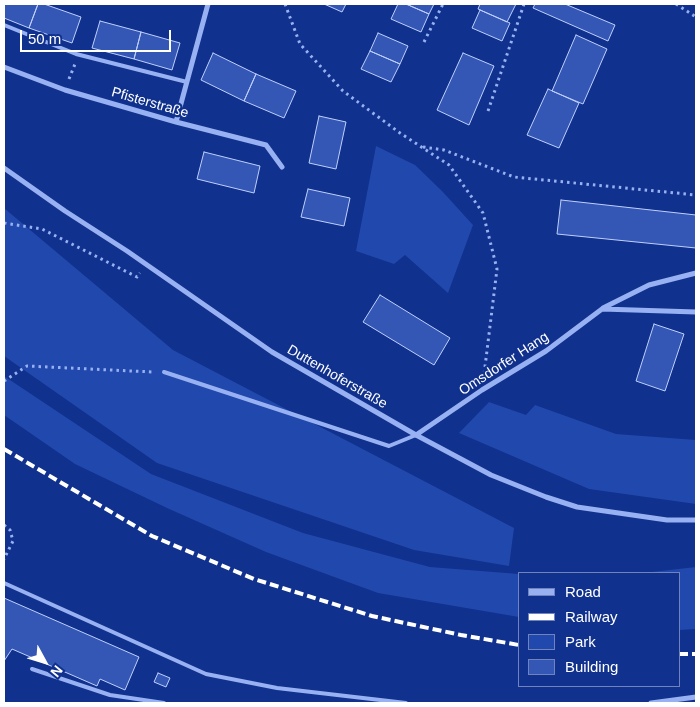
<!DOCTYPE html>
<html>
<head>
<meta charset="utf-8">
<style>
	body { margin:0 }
	#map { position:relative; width:700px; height:707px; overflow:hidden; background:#10318d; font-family:Helvetica,sans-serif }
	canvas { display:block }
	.frame { position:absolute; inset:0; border:5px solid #fff; pointer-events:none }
	.legend { position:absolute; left:518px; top:572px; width:162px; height:115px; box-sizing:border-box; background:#10318d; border:1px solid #7083bb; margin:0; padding:6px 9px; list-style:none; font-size:15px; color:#fff }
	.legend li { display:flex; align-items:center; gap:10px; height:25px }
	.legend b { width:25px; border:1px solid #7083bb }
	.north { position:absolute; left:20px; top:637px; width:50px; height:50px; -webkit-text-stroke:4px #10318d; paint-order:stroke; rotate:129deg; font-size:14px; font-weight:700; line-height:20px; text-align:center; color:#fff }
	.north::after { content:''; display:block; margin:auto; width:18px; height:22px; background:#fff; clip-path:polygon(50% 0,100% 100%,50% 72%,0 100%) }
	.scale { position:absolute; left:20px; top:30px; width:151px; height:22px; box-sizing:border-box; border:2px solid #fff; border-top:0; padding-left:6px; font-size:15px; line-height:18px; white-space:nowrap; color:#fff; -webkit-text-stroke:4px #10318d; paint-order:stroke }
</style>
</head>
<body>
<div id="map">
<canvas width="700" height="707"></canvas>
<div class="frame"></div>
<ul class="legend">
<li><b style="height:6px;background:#98b1f2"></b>Road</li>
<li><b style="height:6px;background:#fff"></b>Railway</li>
<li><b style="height:14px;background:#2148ad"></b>Park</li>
<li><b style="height:14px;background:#3457b5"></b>Building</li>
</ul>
<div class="north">N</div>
<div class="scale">50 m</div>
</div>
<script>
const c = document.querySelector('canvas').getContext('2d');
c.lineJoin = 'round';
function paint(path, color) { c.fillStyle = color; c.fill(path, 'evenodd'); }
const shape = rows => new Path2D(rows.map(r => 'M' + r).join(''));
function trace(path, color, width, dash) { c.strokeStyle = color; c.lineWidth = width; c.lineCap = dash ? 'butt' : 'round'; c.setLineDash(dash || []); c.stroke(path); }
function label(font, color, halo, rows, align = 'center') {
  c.font = font + ' Helvetica,sans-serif'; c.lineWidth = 4.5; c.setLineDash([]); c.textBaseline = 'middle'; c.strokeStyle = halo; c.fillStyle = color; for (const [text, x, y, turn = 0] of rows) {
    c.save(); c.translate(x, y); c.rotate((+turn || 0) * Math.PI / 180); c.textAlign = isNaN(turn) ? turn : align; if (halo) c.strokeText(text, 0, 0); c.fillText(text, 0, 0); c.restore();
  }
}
paint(shape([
	[376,146,415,165,442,191,473,225,448,293,405,255,394,264,356,251],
	[4,208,173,350,514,528,509,566,414,550,157,463,4,356],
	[4,376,151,474,303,533,430,567,519,574,519,617,378,593,266,552,167,508,75,464,4,415],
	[489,402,526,415,535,405,616,434,696,440,696,504,589,489,459,433],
	[696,567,696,629,679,630,679,573,643,573]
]), '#2148ad');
const building = shape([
	[4,4,38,4,29,28,4,18,4,4],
	[38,4,44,4,81,17,72,43,29,28,38,4],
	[324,4,346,4,342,12,324,4],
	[398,4,406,4,429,14,421,32,391,19,398,4],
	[406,4,434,4,429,14,406,4],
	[480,4,516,4,507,22,478,9,480,4],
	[535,4,565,4,615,25,608,41,533,8,535,4],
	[480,10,510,23,502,41,472,28,480,10],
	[100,21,141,32,134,59,92,48,100,21],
	[141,32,180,43,172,70,134,59,141,32],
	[378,33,408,46,400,64,370,51,378,33],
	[576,35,607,49,583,104,552,91,576,35],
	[370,51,400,64,391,82,361,69,370,51],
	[213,53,256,74,244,101,201,80,213,53],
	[463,53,494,66,469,125,437,110,463,53],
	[256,74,296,91,284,118,244,101,256,74],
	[548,89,579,103,559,148,527,135,548,89],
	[319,116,346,122,336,169,309,163,319,116],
	[204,152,260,166,254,193,197,179,204,152],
	[308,189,350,198,344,226,301,217,308,189],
	[561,200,696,215,696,248,557,234,561,200],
	[380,295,450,338,434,365,363,322,380,295],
	[654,324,684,334,665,391,636,381,654,324],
	[4,598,139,657,125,690,100,679,97,686,12,649,4,661,4,598],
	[158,673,170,678,166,687,154,682,158,673]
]);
paint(building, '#3457b5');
trace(building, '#bfd0fd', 1);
trace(shape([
	[285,4,300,44,343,91,400,133,449,165,483,213,497,269,484,375],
	[676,4,696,17],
	[424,42,443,4],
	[69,79,75,64],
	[488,111,524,4],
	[423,147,444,150,514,177,696,195],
	[4,223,42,229,137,277,140,273],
	[4,381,27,366,153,372],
	[4,525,10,530,13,541,4,559]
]), '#98b1f2', 3, [2.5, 4]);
trace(shape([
	[4,25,76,54,187,82],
	[164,372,389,446,416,435],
	[4,583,206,674,277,688,406,703],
	[32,669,110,695,164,703]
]), '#98b1f2', 4);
trace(shape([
	[4,67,65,90,176,122,266,145,282,167],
	[176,122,208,4],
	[4,168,65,211,127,251,272,352,416,435,491,475,546,497,577,507,667,520,696,520],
	[603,308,649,285,696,273],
	[416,435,482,390,546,351,602,309,696,312],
	[651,703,696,697]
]), '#98b1f2', 5);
trace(shape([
	[4,449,152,536,254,579,372,616,461,635,519,645],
	[679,654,696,654]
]), '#fff', 4, [9, 4]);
label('14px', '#fff', '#10318d', [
	["Pfisterstraße",150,103,16],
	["Omsdorfer Hang",504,364,-33],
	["Duttenhoferstraße",337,377,30]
]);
</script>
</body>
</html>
